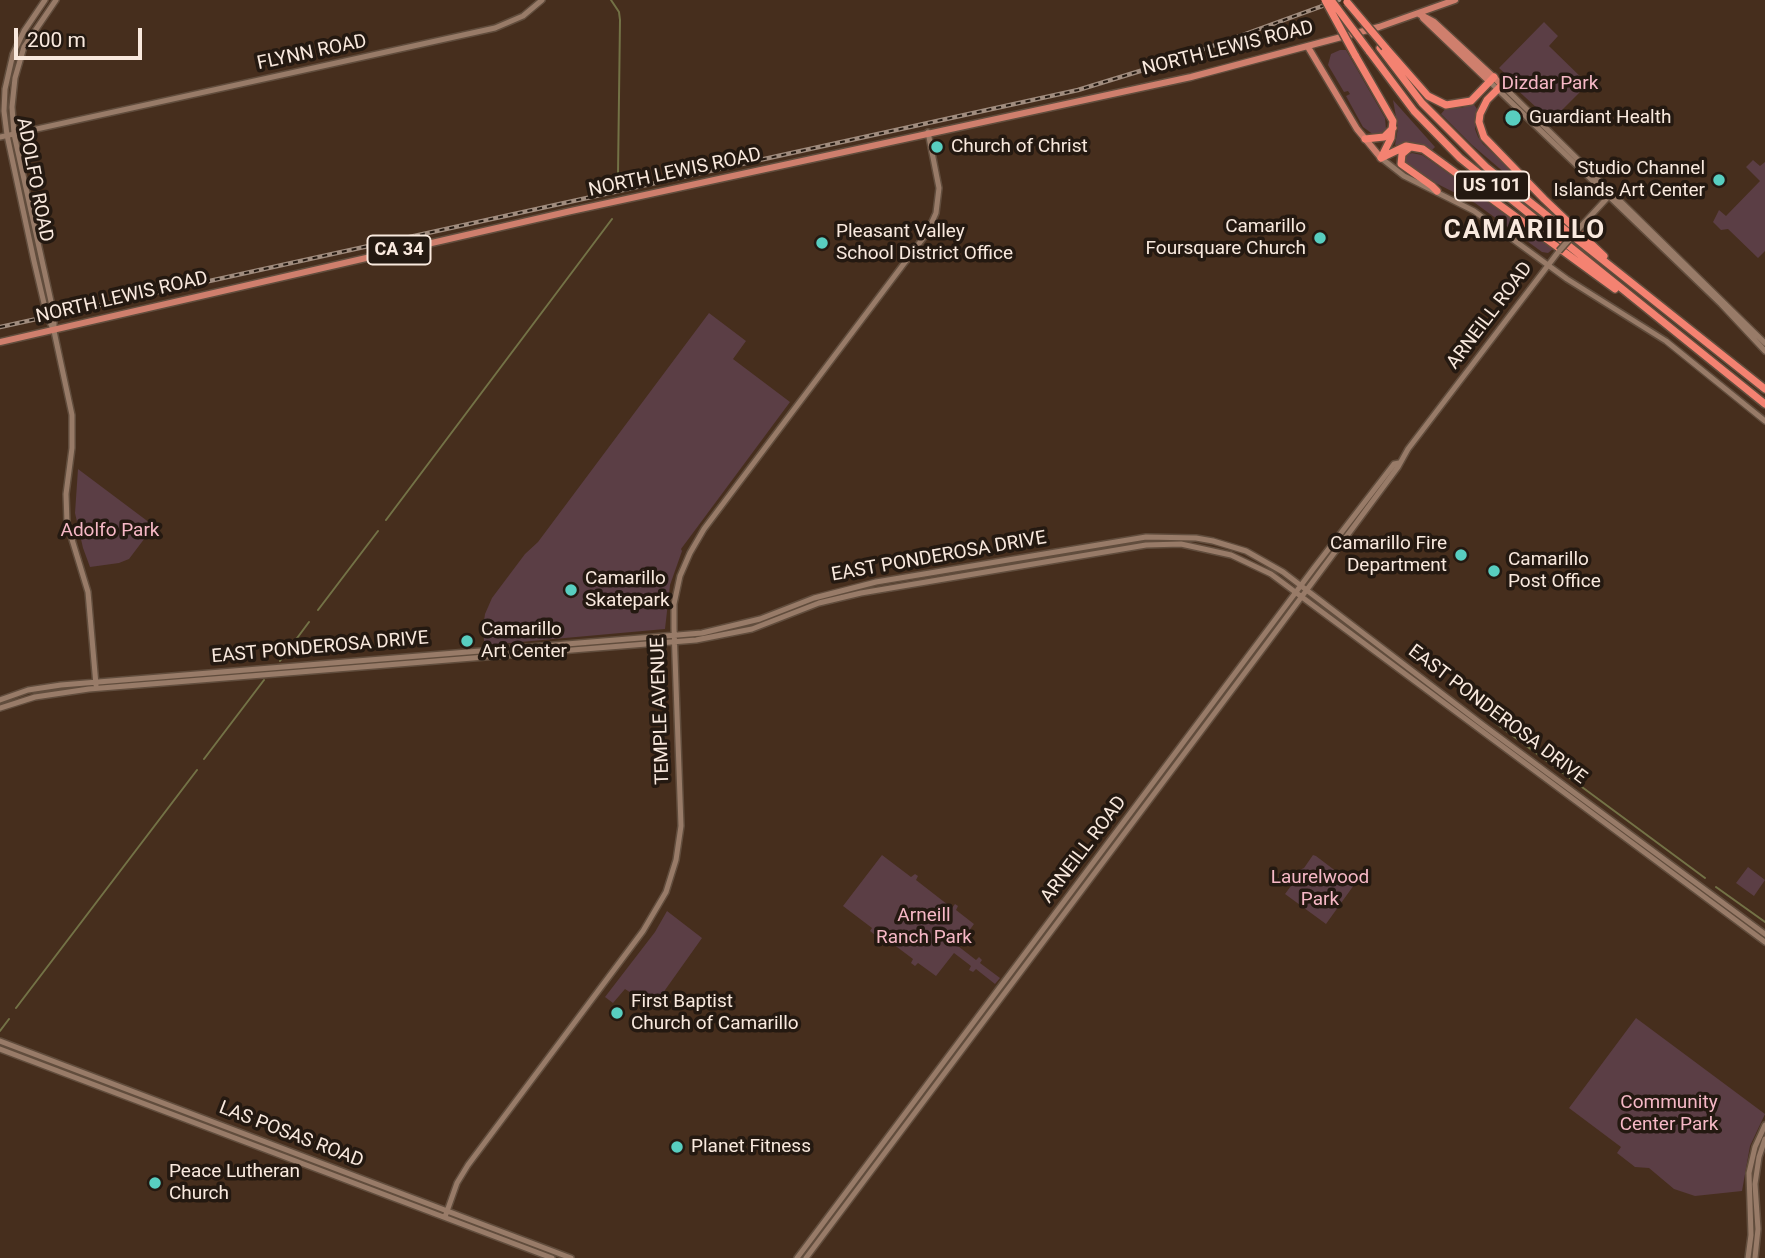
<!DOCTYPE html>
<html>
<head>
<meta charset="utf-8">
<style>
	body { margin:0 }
	#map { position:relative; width:1765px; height:1258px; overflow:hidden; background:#462e1d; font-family:Roboto,sans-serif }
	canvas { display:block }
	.scale { position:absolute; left:14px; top:28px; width:128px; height:32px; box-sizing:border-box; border:4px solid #f9e9de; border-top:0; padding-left:9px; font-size:21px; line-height:24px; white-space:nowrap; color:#f9e9de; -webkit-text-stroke:5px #241911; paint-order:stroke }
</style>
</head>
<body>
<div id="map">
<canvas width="1765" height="1258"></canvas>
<div class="scale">200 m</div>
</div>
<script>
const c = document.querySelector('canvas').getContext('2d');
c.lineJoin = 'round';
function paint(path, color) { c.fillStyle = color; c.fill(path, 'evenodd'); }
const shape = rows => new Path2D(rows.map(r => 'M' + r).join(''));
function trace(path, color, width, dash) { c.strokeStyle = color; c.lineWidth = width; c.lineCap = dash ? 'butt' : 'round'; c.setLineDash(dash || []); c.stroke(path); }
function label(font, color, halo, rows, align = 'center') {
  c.font = font + ' Roboto,sans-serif'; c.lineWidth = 7; c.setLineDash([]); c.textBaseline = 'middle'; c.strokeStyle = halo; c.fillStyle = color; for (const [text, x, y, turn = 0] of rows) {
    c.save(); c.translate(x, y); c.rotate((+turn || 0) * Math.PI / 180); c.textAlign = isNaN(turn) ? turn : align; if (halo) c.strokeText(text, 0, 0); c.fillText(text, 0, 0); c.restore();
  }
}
paint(shape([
	[1544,22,1558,36,1549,46,1588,84,1551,121,1512,85,1514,82,1499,68],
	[1340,50,1346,50,1385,118,1386,129,1380,135,1374,135,1363,127,1346,96,1350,94,1348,91,1344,92,1328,65,1331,54],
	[1393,100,1435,147,1432,150,1415,143,1395,145,1398,128],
	[1473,103,1477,109,1475,129,1478,137,1483,144,1510,169,1506,174,1472,145,1441,114,1446,108,1462,108],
	[1412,153,1422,155,1434,163,1553,249,1548,253,1542,252,1475,203,1408,169,1404,160,1407,155],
	[1753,160,1760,166,1765,162,1765,251,1758,258,1728,229,1721,230,1713,222,1719,210,1726,216,1760,181,1746,167],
	[709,313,746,341,733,359,790,402,681,549,682,551,670,585,665,629,487,645,484,641,483,628,485,614,492,598,525,554,538,542],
	[78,469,154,526,129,559,119,563,90,567,83,548,75,513],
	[882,855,911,877,915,874,918,876,916,880,952,908,955,904,958,906,956,910,974,924,958,946,976,960,979,957,982,960,980,963,1000,978,995,984,976,969,973,972,969,970,971,966,954,953,936,976,918,963,915,966,911,963,913,959,877,932,875,935,870,931,872,928,843,906],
	[1313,855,1316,856,1354,885,1326,924,1285,894,1296,879,1295,872,1304,868],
	[1748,867,1765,880,1754,896,1736,883],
	[667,911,702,938,653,1007,625,989,613,1003,605,997,655,932],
	[1636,1018,1765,1114,1750,1146,1742,1191,1695,1196,1674,1189,1649,1168,1635,1167,1617,1153,1621,1147,1569,1108]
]), '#5b3e45');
trace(shape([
	[611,0,619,12,620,20,618,174],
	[386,520,612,219],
	[318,610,378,531],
	[280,661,309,622],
	[1494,722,1705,878],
	[204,759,264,680],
	[1716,887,1765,922],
	[16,1008,197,770],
	[0,1031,9,1019]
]), '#737246', 2);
const secondary = shape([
	[45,0,24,31,13,54,5,89,4,111,7,135,34,261,47,316,54,331,72,415,72,448,66,494,67,523,88,592,96,685],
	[1490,82,1721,304,1765,351],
	[1502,85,1765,343],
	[0,137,495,28,523,16,542,0],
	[1381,158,1404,176,1474,211,1567,279,1666,341,1765,421],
	[1584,223,1610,195],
	[54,328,54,315,14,134,12,107,15,78,24,47,56,0],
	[0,700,28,690,61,685,702,633,760,619,814,598,876,582,1146,537,1196,538,1213,541,1246,551,1283,572,1483,725,1765,934],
	[0,708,35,697,89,689,696,640,752,629,819,603,861,593,1146,545,1181,544,1231,555,1271,574,1765,942],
	[0,1041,571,1258],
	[0,1049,552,1258],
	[445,1217,457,1183,468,1165,643,931,666,892,676,860,681,826,674,628,674,604,680,576,690,553,704,529,927,233,936,213,939,188,928,132],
	[797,1258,1314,568,1394,464,1399,463],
	[806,1258,1268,642,1398,467,1408,449,1559,251],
	[1748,1258,1751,1235,1749,1173,1755,1147,1765,1125],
	[1755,1258,1758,1229,1755,1184,1759,1157,1765,1139]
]);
const primary = shape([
	[1419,14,1434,22,1502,85],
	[1423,18,1490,82],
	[1308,47,1357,129,1381,158],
	[0,342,571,211,1191,77,1379,27,1455,0]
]);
const motorway = shape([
	[1385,47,1428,96,1446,105,1471,101,1494,77],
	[1380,48,1422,103,1486,167,1765,389],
	[1369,51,1414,111,1460,158,1765,404],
	[1355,55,1393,121,1391,138,1381,158],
	[1502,85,1487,100,1480,114,1479,122,1484,137,1544,199,1604,256],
	[1365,139,1384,137,1393,128],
	[1409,148,1402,154,1401,164,1432,186,1437,191],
	[1381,158,1406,146,1423,149,1615,289]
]);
trace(secondary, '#614d3d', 8);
trace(primary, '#614d3d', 9);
trace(motorway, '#614d3d', 10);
trace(secondary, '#987b68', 5);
trace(primary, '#cf7f6d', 6);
trace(motorway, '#f48271', 7);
const rail = shape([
	[0,327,1078,90,1163,64,1339,0]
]);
trace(rail, '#a08c7e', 4.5);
trace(rail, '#241911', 2, [5]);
const secondaryBridge = shape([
	[1559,251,1584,223]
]);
const motorwayBridge = shape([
	[1325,0,1355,55],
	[1331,0,1369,51],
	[1347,2,1385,47]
]);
trace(secondaryBridge, '#614d3d', 8, []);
trace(motorwayBridge, '#614d3d', 10, []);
trace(secondaryBridge, '#987b68', 5);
trace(motorwayBridge, '#f48271', 7);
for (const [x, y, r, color] of [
	[1513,118,9,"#58cec0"],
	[937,147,7,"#58cec0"],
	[1719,180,7,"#58cec0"],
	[1320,238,7,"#58cec0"],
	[822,243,7,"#58cec0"],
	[1461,555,7,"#58cec0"],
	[1494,571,7,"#58cec0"],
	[571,590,7,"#58cec0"],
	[467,641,7,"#58cec0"],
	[617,1013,7,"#58cec0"],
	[677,1147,7,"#58cec0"],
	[155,1183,7,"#58cec0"]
]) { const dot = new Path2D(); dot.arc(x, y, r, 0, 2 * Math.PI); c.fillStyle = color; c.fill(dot); trace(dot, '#241911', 2.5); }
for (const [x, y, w] of [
	[1492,186,74],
	[399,250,63]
]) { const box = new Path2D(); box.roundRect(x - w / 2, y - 14.5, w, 29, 5); c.fillStyle = '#241911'; c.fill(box); trace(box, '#f9e9de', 2); }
label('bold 18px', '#f9e9de', null, [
	["US 101",1492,186],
	["CA 34",399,250]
]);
label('19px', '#f9e9de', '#241911', [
	["NORTH LEWIS ROAD",1228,49,-14],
	["FLYNN ROAD",312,53,-12],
	["NORTH LEWIS ROAD",675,173,-12],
	["ADOLFO ROAD",34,180,79],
	["NORTH LEWIS ROAD",122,298,-13],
	["ARNEILL ROAD",1490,316,-53],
	["EAST PONDEROSA DRIVE",939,557,-10],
	["EAST PONDEROSA DRIVE",320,648,-5],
	["TEMPLE AVENUE",661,711,-92],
	["EAST PONDEROSA DRIVE",1497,715,37],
	["ARNEILL ROAD",1084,850,-53],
	["LAS POSAS ROAD",291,1135,21]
]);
label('19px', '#f6b8c6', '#241911', [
	["Dizdar Park",1550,84],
	["Adolfo Park",110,531],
	["Laurelwood",1320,878],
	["Park",1320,900],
	["Arneill",924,916],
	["Ranch Park",924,938],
	["Community",1669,1103],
	["Center Park",1669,1125]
]);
label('19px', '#f9e9de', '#241911', [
	["Guardiant Health",1529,118],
	["Church of Christ",951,147],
	["Studio Channel",1705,169,"right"],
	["Islands Art Center",1705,191,"right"],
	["Camarillo",1306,227,"right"],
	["Foursquare Church",1306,249,"right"],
	["Pleasant Valley",836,232],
	["School District Office",836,254],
	["Camarillo Fire",1447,544,"right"],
	["Department",1447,566,"right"],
	["Camarillo",1508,560],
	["Post Office",1508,582],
	["Camarillo",585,579],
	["Skatepark",585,601],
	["Camarillo",481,630],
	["Art Center",481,652],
	["First Baptist",631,1002],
	["Church of Camarillo",631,1024],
	["Planet Fitness",691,1147],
	["Peace Lutheran",169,1172],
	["Church",169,1194]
], 'left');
c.letterSpacing = '2px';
label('bold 26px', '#f9e9de', '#241911', [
	["CAMARILLO",1525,231]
]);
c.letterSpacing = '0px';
</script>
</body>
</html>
